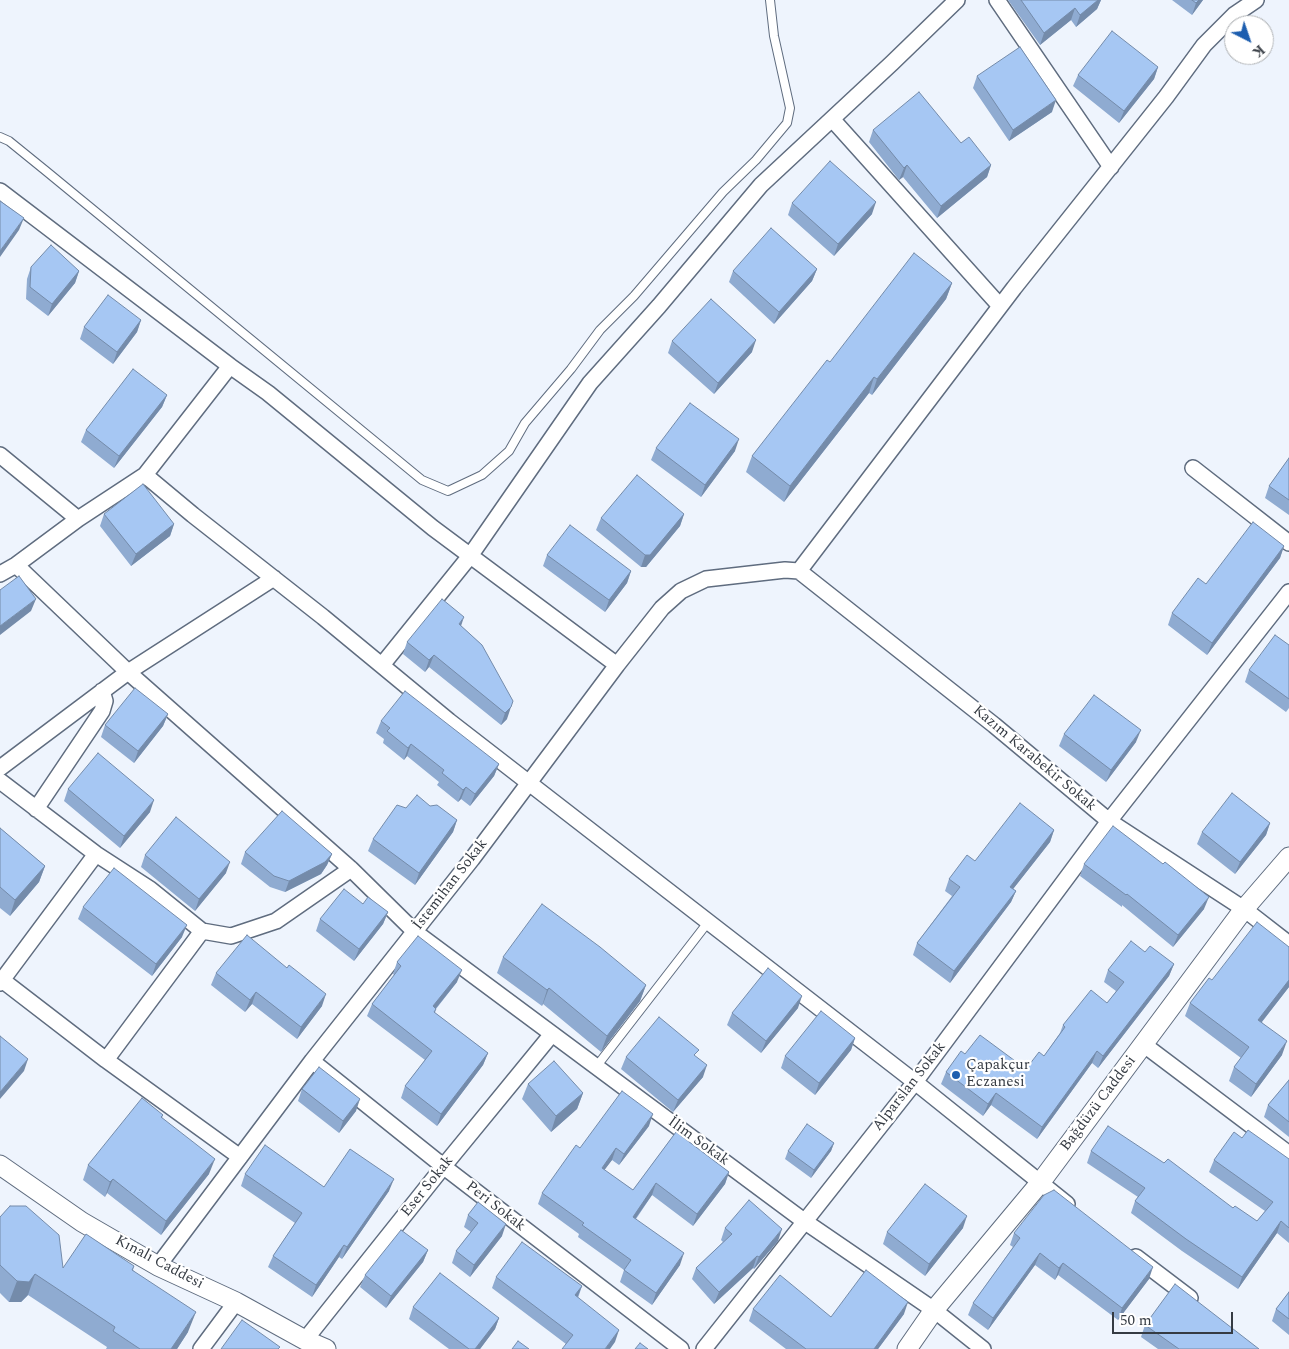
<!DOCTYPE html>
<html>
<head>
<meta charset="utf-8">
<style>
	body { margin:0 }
	#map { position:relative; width:1289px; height:1349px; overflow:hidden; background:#eef4fd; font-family:Spectral,serif }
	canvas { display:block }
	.north { position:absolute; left:1224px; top:15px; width:50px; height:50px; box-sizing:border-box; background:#fff; border:1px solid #aeb1b4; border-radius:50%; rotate:139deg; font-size:14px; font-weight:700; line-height:20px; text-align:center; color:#353b43 }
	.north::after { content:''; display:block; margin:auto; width:18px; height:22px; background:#1d5eaf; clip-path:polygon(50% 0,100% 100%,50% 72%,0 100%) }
	.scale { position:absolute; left:1112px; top:1312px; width:121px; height:22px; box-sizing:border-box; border:2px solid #353b43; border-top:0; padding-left:6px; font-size:15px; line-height:18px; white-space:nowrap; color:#353b43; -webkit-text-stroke:4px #fff; paint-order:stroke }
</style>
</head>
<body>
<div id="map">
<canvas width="1289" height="1349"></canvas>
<div class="north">K</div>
<div class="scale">50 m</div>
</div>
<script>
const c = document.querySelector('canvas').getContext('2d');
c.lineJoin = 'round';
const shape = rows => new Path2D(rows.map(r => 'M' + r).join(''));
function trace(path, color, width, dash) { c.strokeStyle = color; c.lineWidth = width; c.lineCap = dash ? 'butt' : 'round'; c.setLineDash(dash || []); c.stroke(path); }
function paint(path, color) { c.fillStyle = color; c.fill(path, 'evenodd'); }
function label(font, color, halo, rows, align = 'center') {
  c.font = font + ' Spectral,serif'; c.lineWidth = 4.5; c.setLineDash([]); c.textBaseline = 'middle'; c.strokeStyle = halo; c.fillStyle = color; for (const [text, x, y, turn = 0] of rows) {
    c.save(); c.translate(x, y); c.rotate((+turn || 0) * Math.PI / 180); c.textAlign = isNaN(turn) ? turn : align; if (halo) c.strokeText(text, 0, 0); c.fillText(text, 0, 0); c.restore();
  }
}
const service = shape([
	[0,137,9,141,46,171,422,480,448,491,482,475,509,451,525,423,571,369,600,330,634,296,723,192,756,160,787,123,790,108,774,36,770,0],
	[596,1067,709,921]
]);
const minor = shape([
	[997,0,1111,167],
	[832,119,1000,306],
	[0,191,230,366,268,393,433,528,617,665],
	[0,455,78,519],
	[1193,468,1289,543],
	[145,475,193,515,323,617,449,721,915,1082,1067,1204],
	[16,565,128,672,351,869,415,932,804,1221,934,1310,983,1349],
	[799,571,1014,288,1166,97,1204,45,1234,15,1256,0],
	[0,574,16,565,78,519,145,475,230,366],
	[382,665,470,556,590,383,659,306,761,185,892,63,957,0],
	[0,768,128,672,274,578],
	[0,781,96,854,150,889,202,931],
	[36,809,102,711,105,701,102,691],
	[2,980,106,1060,240,1157],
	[0,983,96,854],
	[1143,1044,1289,1154],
	[106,1060,202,931,231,936,276,921,351,869],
	[312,1061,448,1170,681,1349],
	[1136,1257,1190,1298],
	[158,1266,312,1061,472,859,617,665,662,608,681,591,706,579,785,570,799,571,994,725,1109,821,1244,909,1289,944],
	[305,1340,443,1167,552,1034],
	[201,1349,236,1302],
	[704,1349,915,1082,1109,821,1289,592]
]);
const tertiary = shape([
	[0,1165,82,1222,158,1266,236,1302,305,1340,326,1349],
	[907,1349,934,1310,1040,1183,1244,909,1289,857]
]);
trace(service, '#5f6c7f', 10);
trace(minor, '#5f6c7f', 18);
trace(tertiary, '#5f6c7f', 21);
trace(service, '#fff', 8);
trace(minor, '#fff', 15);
trace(tertiary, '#fff', 19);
paint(shape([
	[1008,0,1101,0,1097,9,1076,27,1071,20,1040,45],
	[1172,0,1203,0,1192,15],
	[1158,67,1154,79,1119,123,1073,86,1078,75],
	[977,76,1052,112,1009,141,973,88],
	[873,130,961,143,991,165,987,177,937,218,903,177,899,180,869,142],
	[792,203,872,214,834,256,788,215],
	[31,267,79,271,75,283,48,316,26,299,27,279],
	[817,269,812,281,774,324,729,282,733,271],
	[952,283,946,299,872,395,869,393,784,502,746,472,752,456,830,362],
	[141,320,137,332,113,364,80,339,84,327],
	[672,341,752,352,714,394,668,353],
	[167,395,162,407,114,468,81,442,86,430],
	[656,448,735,451,701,497,651,460],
	[1289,458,1289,515,1265,498,1269,486],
	[104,514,174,524,170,536,131,566,100,526],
	[684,514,680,526,646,567,641,567,596,530,601,518],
	[1284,546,1280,558,1207,655,1168,625,1172,613,1206,584],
	[547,555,631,571,627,583,605,612,543,566],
	[461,626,482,645,507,719,501,725,429,667,425,672,403,654,407,642],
	[1289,645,1289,708,1286,712,1245,682,1249,670],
	[168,714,163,726,134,763,101,737,105,725],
	[381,721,499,764,494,776,470,806,461,799,458,802,437,785,439,782,407,756,404,760,383,743,384,739,376,733],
	[1064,734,1136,742,1106,782,1059,746],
	[68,789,150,812,120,848,64,801],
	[430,806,457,820,453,832,415,885,368,851,373,839,406,808],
	[1270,823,1266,835,1235,874,1197,844,1202,832],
	[0,828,45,866,39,882,10,916,0,908],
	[1054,830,1050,842,1013,889,1016,891,1011,902,950,983,913,955,917,943,952,896,945,891,949,879],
	[245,852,332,854,327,865,321,874,285,892,270,887,241,864],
	[145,855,226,873,195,911,141,867],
	[1084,864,1204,909,1173,947,1122,905,1122,907,1080,876],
	[363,904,388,912,383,924,354,961,316,931,320,919],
	[83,907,182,937,152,976,78,919],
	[1289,947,1289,987,1262,1022,1282,1055,1251,1097,1229,1081,1234,1067,1241,1058,1185,1016,1190,1003,1212,980],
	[1145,952,1174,964,1169,976,1098,1068,1092,1063,1037,1139,991,1105,983,1116,941,1084,946,1072,965,1054,1026,1069,1044,1056,1060,1033,1063,1025,1107,1003,1116,991,1104,982,1108,970],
	[503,957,646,985,640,1001,601,1052,543,1004,542,1006,497,973],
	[397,962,457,982,436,1009,435,1013,488,1053,483,1065,437,1126,401,1098,405,1086,425,1060,367,1016,372,1004,394,975,393,974],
	[216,973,322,1006,297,1039,252,1004,245,1012,211,985],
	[798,1008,761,1053,727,1025,732,1013],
	[855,1038,851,1050,815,1095,781,1068,785,1056],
	[626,1057,696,1057,703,1077,673,1112,621,1069],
	[1289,1080,1289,1137,1264,1117,1268,1105],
	[528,1084,583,1093,577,1109,551,1132,522,1099],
	[302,1089,356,1111,339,1133,298,1101],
	[163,1115,162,1118,209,1174,161,1235,107,1193,105,1197,83,1180,88,1165],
	[649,1126,619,1165,612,1160,604,1170,633,1190,676,1132,729,1172,725,1184,693,1226,652,1195,636,1219,680,1265,652,1305,620,1282,624,1270,578,1237,579,1234,538,1204,542,1193,580,1148],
	[1242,1138,1289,1159,1289,1243,1277,1233,1238,1289,1182,1251,1131,1213,1135,1201,1138,1197,1087,1163,1091,1151,1164,1163,1233,1208,1257,1221,1265,1211,1209,1172,1214,1160],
	[834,1143,831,1151,811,1178,785,1159,788,1151],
	[245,1174,324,1187,389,1191,342,1259,339,1257,312,1297,268,1267,273,1256,295,1223,241,1186],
	[468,1215,502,1236,470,1277,452,1263,456,1251,471,1232,464,1227],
	[0,1217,63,1268,134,1266,133,1270,188,1332,177,1349,106,1349,107,1347,28,1295,21,1302,9,1302,0,1293],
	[725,1228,778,1241,754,1269,753,1268,714,1304,692,1279,696,1268,723,1242,721,1240],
	[963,1228,925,1276,883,1244,887,1232],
	[1014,1233,1149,1279,1118,1320,1058,1275,1055,1280,1035,1265,988,1330,968,1315,973,1303,1013,1247,1010,1245],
	[428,1250,423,1262,386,1308,360,1287,365,1275],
	[496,1277,582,1286,578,1298,615,1342,566,1344,492,1288],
	[1289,1292,1289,1335,1272,1321,1276,1309],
	[413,1307,499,1318,495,1329,480,1349,449,1349,409,1319],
	[753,1309,831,1317,904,1314,878,1349,786,1349,749,1321],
	[1145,1325,1259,1349,1158,1349,1141,1337]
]), '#8fabd1');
paint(shape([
	[1098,0,1101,0,1097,9,1076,27,1080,15],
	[1199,0,1203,0,1192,15,1196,3],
	[1075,8,1071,20,1040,45,1044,33],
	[1158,67,1154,79,1119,123,1124,111],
	[1056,100,1052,112,1009,141,1013,130],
	[907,165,903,177,899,180,904,168],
	[991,165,987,177,937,218,941,206],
	[876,202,872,214,834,256,838,244],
	[24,218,19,230,0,257,0,251],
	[817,269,812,281,774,324,779,312],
	[79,271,75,283,48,316,52,304],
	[952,283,946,299,872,395,877,379],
	[141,320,137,332,113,364,117,352],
	[756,340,752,352,714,394,718,383],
	[874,377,869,393,784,502,790,486],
	[167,395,162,407,114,468,119,456],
	[739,439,735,451,701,497,705,485],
	[684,514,680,526,646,567,641,567,645,555],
	[174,524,170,536,131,566,136,554],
	[1284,546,1280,558,1207,655,1212,643],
	[631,571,627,583,605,612,609,600],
	[36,599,31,611,0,635,0,626],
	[464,617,460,629,459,624],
	[434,655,429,667,425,672,429,660],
	[511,707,507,719,501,725,505,713],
	[168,714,163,726,134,763,138,751],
	[1141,730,1136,742,1106,782,1111,770],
	[411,744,407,756,404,760,408,748],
	[499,764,494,776,470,806,475,794],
	[466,787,461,799,458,802,463,790],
	[154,800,150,812,120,848,124,836],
	[457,820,453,832,415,885,419,873],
	[1270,823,1266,835,1235,874,1240,862],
	[1054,830,1050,842,1006,898,1010,887],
	[332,854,327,865,321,874,285,892,289,881],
	[230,862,226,873,195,911,199,899],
	[45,866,39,882,10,916,15,900],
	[1016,891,1011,902,950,983,954,971],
	[1209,897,1204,909,1173,947,1178,935],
	[388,912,383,924,354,961,359,949],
	[187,925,182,937,152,976,156,964],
	[1174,964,1169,976,1098,1068,1103,1056],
	[462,970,457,982,428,1018,433,1006],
	[1289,980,1289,987,1253,1033,1258,1020],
	[646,985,640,1001,601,1052,607,1036],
	[549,988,543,1004,542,1006,547,990],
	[256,992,252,1004,245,1012,250,1000],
	[326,994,322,1006,297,1039,301,1027],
	[802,996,798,1008,761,1053,766,1041],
	[855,1038,851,1050,815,1095,819,1083],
	[1287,1041,1282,1055,1251,1097,1256,1084],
	[1097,1051,1092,1063,1037,1139,1042,1127],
	[488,1053,483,1065,437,1126,441,1114],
	[28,1059,24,1071,0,1099,0,1092],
	[707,1065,703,1077,673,1112,678,1100],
	[583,1093,577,1109,551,1132,556,1116],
	[996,1093,991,1105,983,1116,988,1104],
	[360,1099,356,1111,339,1133,343,1121],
	[653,1114,649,1126,619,1165,624,1154],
	[834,1143,831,1151,811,1178,814,1170],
	[616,1148,612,1160,597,1180,602,1168],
	[215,1159,209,1174,161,1235,166,1221],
	[729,1172,725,1184,693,1226,697,1214],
	[113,1179,107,1193,105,1197,110,1182],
	[394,1179,389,1191,342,1259,347,1247],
	[656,1183,652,1195,628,1229,633,1217],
	[967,1216,963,1228,925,1276,929,1264],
	[1281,1221,1277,1233,1238,1289,1242,1277],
	[506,1224,502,1236,470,1277,474,1265],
	[782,1229,778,1241,754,1269,759,1257],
	[344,1245,339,1257,312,1297,316,1285],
	[428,1250,423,1262,386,1308,391,1296],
	[684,1253,680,1265,652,1305,656,1293],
	[1040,1253,1035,1265,988,1330,993,1318],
	[757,1256,753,1268,714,1304,719,1292],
	[1063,1263,1058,1275,1055,1280,1059,1268],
	[1153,1267,1149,1279,1118,1320,1122,1308],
	[35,1274,28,1295,21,1302,9,1302,17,1281],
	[582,1286,577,1298,575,1295],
	[908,1302,904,1314,878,1349,874,1349],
	[196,1312,188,1332,177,1349,171,1349],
	[499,1318,495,1329,480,1349,475,1349],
	[619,1330,615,1342,610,1349,605,1349]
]), '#748baa');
const building = shape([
	[1021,0,1098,0,1080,15,1075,8,1044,33,1021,0],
	[1192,0,1199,0,1196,3,1192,0],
	[1112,31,1158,67,1124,111,1078,75,1112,31],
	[1020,47,1056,100,1013,130,977,76,1020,47],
	[919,92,961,143,969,137,991,165,941,206,907,165,904,168,873,130,919,92],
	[830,161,876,202,838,244,792,203,830,161],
	[0,201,24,218,0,251,0,201],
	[771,228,817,269,779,312,733,271,771,228],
	[51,245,79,271,52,304,30,287,31,267,51,245],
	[914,253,952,283,877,379,874,377,790,486,752,456,827,360,830,362,914,253],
	[108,295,141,320,117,352,84,327,108,295],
	[711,299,756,340,718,383,672,341,711,299],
	[133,369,167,395,119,456,86,430,133,369],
	[690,403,739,439,705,485,656,448,690,403],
	[1289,458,1289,500,1269,486,1289,458],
	[637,475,684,514,650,555,645,555,601,518,637,475],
	[143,484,174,524,136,554,104,514,143,484],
	[1253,522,1284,546,1212,643,1172,613,1198,578,1206,584,1253,522],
	[570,525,631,571,609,600,547,555,570,525],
	[19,576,36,599,0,626,0,590,19,576],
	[442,599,464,617,459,624,482,645,513,701,511,707,505,713,434,655,429,660,407,642,442,599],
	[1275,635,1289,645,1289,699,1249,670,1275,635],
	[135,688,168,714,138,751,105,725,135,688],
	[405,691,499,764,475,794,466,787,463,790,442,773,444,770,411,744,408,748,387,731,390,728,381,721,405,691],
	[1094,695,1141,730,1111,770,1064,734,1094,695],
	[98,753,154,800,124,836,68,789,98,753],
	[1232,793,1270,823,1240,862,1202,832,1232,793],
	[417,795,430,806,437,805,457,820,419,873,373,839,397,805,406,808,417,795],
	[1020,803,1054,830,1010,887,1016,891,954,971,917,943,960,887,949,879,967,855,975,861,1020,803],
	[282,811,332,854,325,862,289,881,274,876,245,852,282,811],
	[176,817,230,862,199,899,145,855,176,817],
	[1113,826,1163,864,1165,862,1209,897,1178,935,1127,894,1126,895,1084,864,1113,826],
	[0,828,45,866,15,900,0,887,0,828],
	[114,868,187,925,156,964,83,907,114,868],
	[344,889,363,904,368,897,388,912,359,949,320,919,344,889],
	[542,904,600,947,646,985,607,1036,549,988,547,990,503,957,542,904],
	[1257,922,1289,947,1289,980,1258,1020,1287,1041,1256,1084,1234,1067,1249,1047,1190,1003,1209,978,1212,980,1257,922],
	[247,935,287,968,289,965,326,994,301,1027,256,992,250,1000,216,973,247,935],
	[418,936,462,970,433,1006,436,1009,434,1012,488,1053,441,1114,405,1086,432,1051,372,1004,401,966,397,962,418,936],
	[1131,941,1145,952,1150,946,1174,964,1103,1056,1097,1051,1042,1127,996,1093,988,1104,946,1072,961,1051,965,1054,980,1035,1026,1069,1039,1052,1044,1056,1065,1027,1063,1025,1091,990,1107,1003,1124,982,1108,970,1131,941],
	[768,968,802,996,766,1041,732,1013,768,968],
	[821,1011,855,1038,819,1083,785,1056,821,1011],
	[659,1017,699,1050,694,1055,707,1065,678,1100,626,1057,659,1017],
	[0,1036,28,1059,0,1092,0,1036],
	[554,1061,583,1093,556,1116,528,1084,554,1061],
	[319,1067,360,1099,343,1121,302,1089,319,1067],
	[1289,1080,1289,1122,1268,1105,1289,1080],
	[622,1091,653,1114,624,1154,616,1148,602,1168,633,1190,676,1132,729,1172,697,1214,656,1183,633,1217,684,1253,656,1293,624,1270,631,1260,582,1225,584,1223,542,1193,576,1145,580,1148,622,1091],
	[142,1098,163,1115,161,1117,215,1159,166,1221,113,1179,110,1182,88,1165,142,1098],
	[807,1124,834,1143,814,1170,788,1151,807,1124],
	[1108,1126,1164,1163,1168,1159,1233,1208,1235,1206,1257,1221,1273,1202,1214,1160,1234,1132,1242,1138,1248,1130,1289,1159,1289,1228,1281,1221,1242,1277,1186,1239,1135,1201,1145,1188,1091,1151,1108,1126],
	[265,1145,324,1187,350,1149,394,1179,347,1247,344,1245,316,1285,273,1256,302,1213,245,1174,265,1145],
	[925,1184,967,1216,929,1264,887,1232,925,1184],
	[1054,1190,1153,1267,1122,1308,1063,1263,1059,1268,1040,1253,993,1318,973,1303,1020,1238,1014,1233,1044,1195,1054,1190],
	[749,1200,782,1229,759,1257,757,1256,719,1292,696,1268,732,1234,725,1228,749,1200],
	[478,1202,506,1224,474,1265,456,1251,478,1223,468,1215,478,1202],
	[10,1206,26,1206,59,1235,63,1268,86,1234,134,1266,132,1270,196,1312,171,1349,140,1349,113,1331,115,1327,35,1274,29,1282,17,1281,0,1265,0,1217,10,1206],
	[401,1230,428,1250,391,1296,365,1275,401,1230],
	[522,1242,582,1286,575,1295,619,1330,605,1349,562,1349,573,1335,496,1277,522,1242],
	[866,1270,908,1302,874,1349,806,1349,753,1309,780,1275,831,1317,866,1270],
	[440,1273,499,1318,475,1349,469,1349,413,1307,440,1273],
	[1175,1284,1259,1349,1179,1349,1145,1325,1175,1284],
	[1289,1292,1289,1319,1276,1309,1289,1292],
	[242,1320,280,1347,278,1349,221,1349,242,1320],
	[518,1341,529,1349,512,1349,518,1341],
	[640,1343,648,1349,635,1349,640,1343]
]);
paint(building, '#a6c7f3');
trace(building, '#748baa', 1);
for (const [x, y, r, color] of [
	[956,1075,5,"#1d5eaf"]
]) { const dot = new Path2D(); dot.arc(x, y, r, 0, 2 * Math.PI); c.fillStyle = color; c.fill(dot); trace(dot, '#fff', 2); }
label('15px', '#353b43', '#fff', [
	["Kazım Karabekir Sokak",1034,759,40],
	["İstemihan Sokak",451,885,-52],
	["Alparslan Sokak",910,1087,-52],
	["Bağdüzü Caddesi",1099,1104,-53],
	["İlim Sokak",698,1142,36],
	["Eser Sokak",428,1187,-51],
	["Peri Sokak",495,1207,38],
	["Kınalı Caddesi",159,1263,28]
]);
label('15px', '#353b43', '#fff', [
	["Çapakçur",966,1066],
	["Eczanesi",966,1083]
], 'left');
</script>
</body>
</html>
